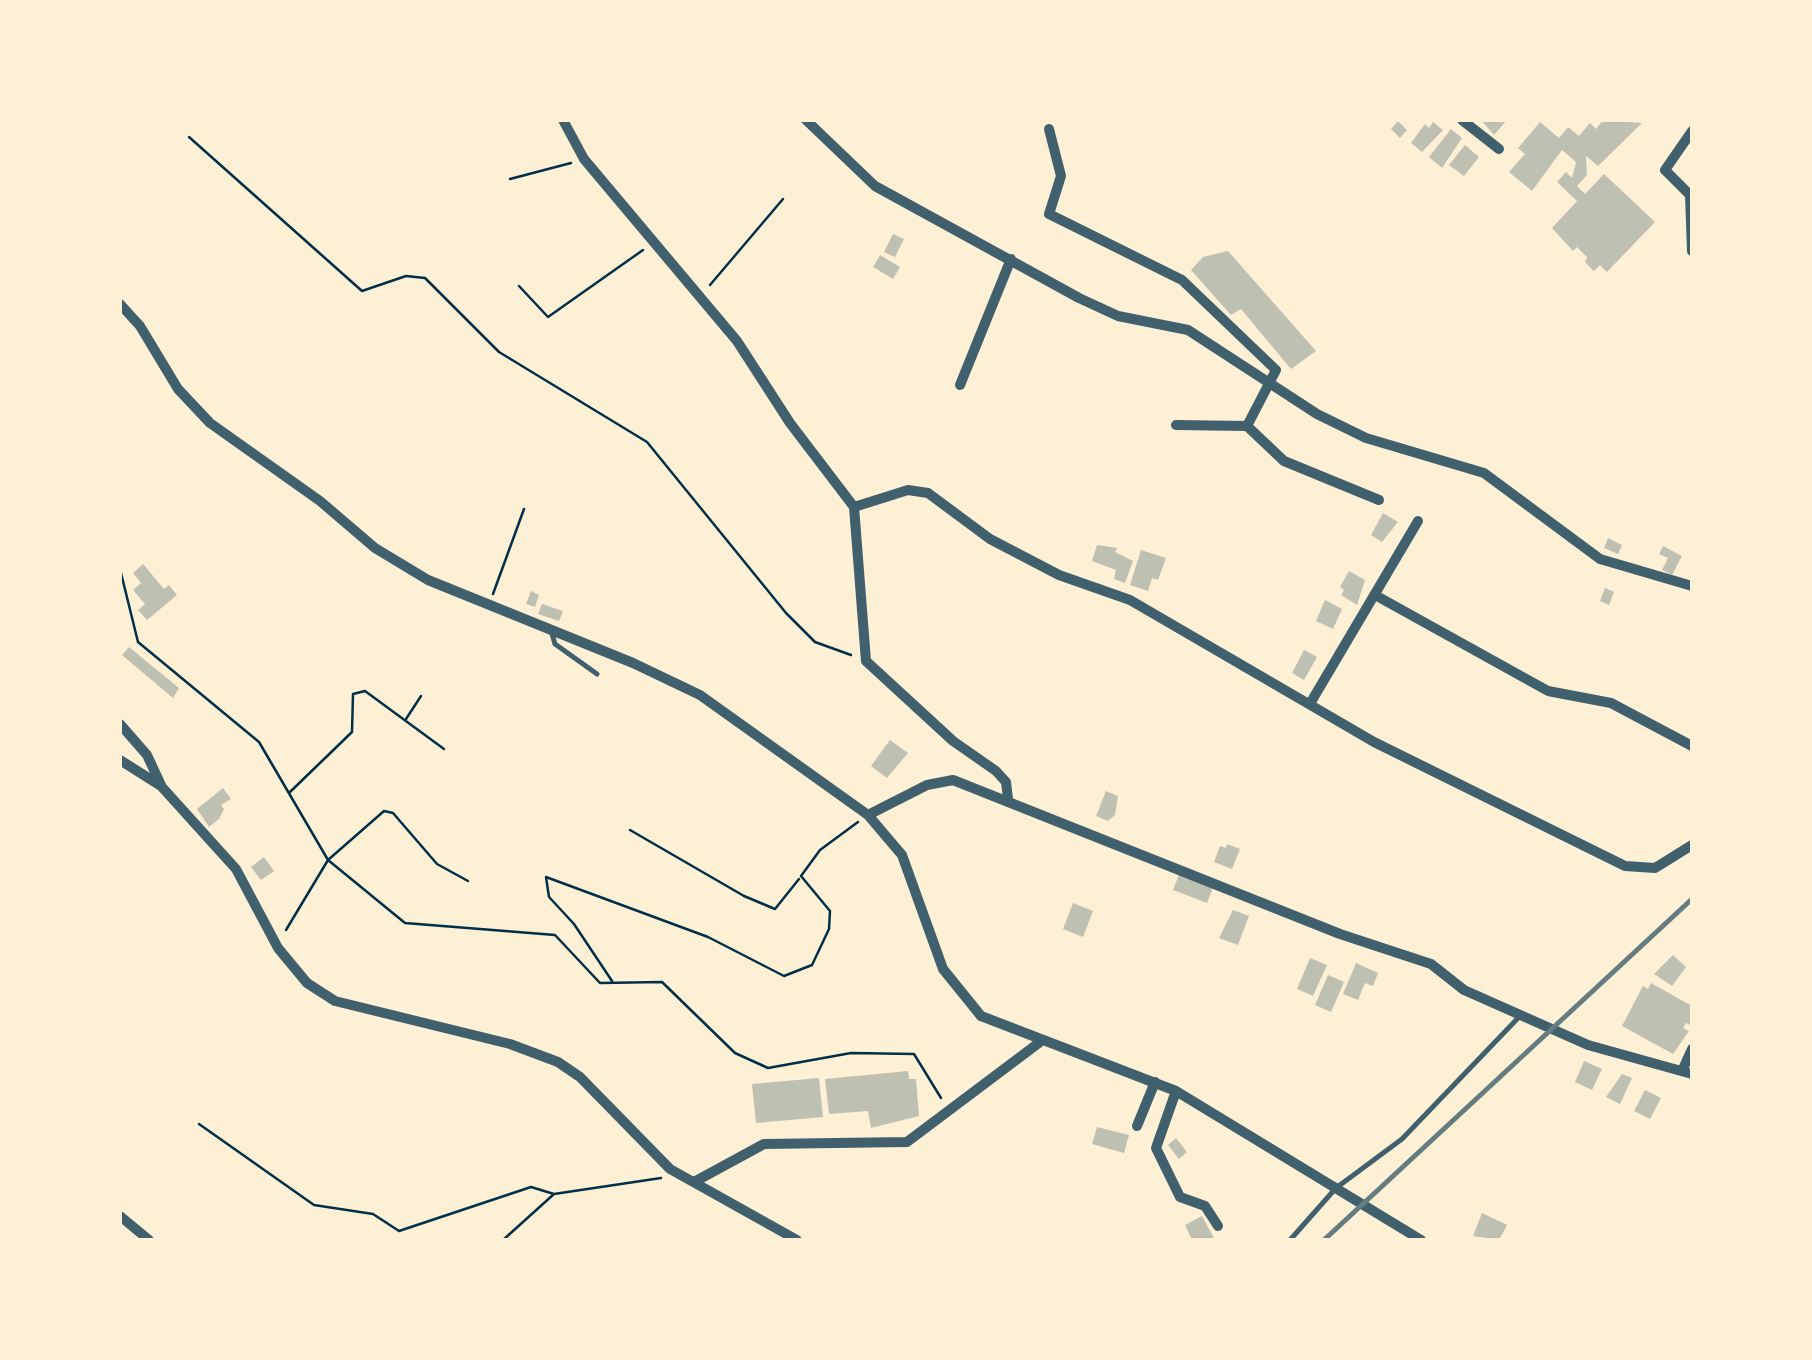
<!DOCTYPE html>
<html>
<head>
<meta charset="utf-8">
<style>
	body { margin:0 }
	#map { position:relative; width:1812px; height:1360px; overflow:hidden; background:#fdf0d5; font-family:"Noto Sans",sans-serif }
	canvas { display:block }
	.frame { position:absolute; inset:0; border:122px solid #fdf0d5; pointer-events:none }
</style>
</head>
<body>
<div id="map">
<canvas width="1812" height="1360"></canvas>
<div class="frame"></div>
</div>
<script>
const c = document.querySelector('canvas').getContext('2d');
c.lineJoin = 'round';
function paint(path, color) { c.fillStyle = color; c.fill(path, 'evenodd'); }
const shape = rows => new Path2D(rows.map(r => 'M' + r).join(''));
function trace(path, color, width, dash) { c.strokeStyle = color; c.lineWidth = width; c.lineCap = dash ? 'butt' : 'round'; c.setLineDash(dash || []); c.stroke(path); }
paint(shape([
	[1481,120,1507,120,1494,135],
	[1603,120,1642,123,1598,166,1586,156,1587,175,1577,186,1585,194,1604,174,1655,222,1607,272,1600,265,1594,271,1585,262,1587,257,1577,247,1573,251,1552,228,1577,201,1557,182,1566,172,1572,178,1576,162,1562,150,1532,191,1509,172,1525,154,1518,148,1540,122,1559,138,1568,127,1579,136,1590,123,1596,129],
	[1398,121,1407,130,1400,138,1391,129],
	[1433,122,1443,130,1422,152,1411,143,1425,124,1429,128],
	[1451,129,1462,138,1442,168,1429,157],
	[1465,145,1479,157,1464,176,1449,165],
	[893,234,904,239,895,257,884,252],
	[1228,251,1316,351,1291,369,1241,309,1231,315,1191,270,1203,257],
	[880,255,900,267,893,279,873,267],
	[1383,513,1398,522,1382,542,1371,535],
	[1608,538,1622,545,1618,554,1604,548],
	[1097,545,1117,548,1115,552,1133,561,1125,583,1114,579,1116,570,1092,561],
	[1663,546,1682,556,1672,575,1662,570,1668,558,1659,554],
	[1141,550,1166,558,1158,580,1152,578,1148,591,1130,585],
	[143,564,164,589,169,585,177,595,147,620,138,610,145,604,133,590,141,583,133,573],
	[1349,571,1365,580,1357,605,1341,595,1344,590,1340,587],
	[1605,588,1614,592,1609,605,1600,601],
	[531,591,539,595,535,607,526,604],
	[1325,600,1342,609,1333,629,1316,621],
	[542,604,563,611,559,621,538,614],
	[129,647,179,688,173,698,122,655],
	[1304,650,1317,657,1304,680,1292,673],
	[890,740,908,753,887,778,871,766],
	[223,788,231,799,221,805,224,809,219,819,209,827,197,809],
	[1106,791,1118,796,1115,815,1108,821,1096,816],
	[1227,844,1240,849,1232,869,1214,862,1220,846,1226,848],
	[264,857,274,871,261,880,251,867],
	[1180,872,1214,885,1207,903,1173,890],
	[1073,903,1093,911,1083,937,1063,929],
	[1233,910,1249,916,1238,945,1219,938],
	[1673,955,1686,967,1672,986,1654,974],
	[1310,958,1327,965,1313,996,1297,989],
	[1356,963,1378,973,1373,986,1365,983,1358,1000,1343,994],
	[1328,975,1344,982,1331,1012,1315,1005],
	[1651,983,1692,1006,1692,1026,1686,1023,1683,1028,1689,1031,1673,1054,1622,1026,1643,986,1648,989],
	[1584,1061,1602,1069,1592,1090,1575,1082],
	[908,1071,909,1079,916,1079,919,1116,871,1128,868,1111,829,1114,825,1079],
	[1622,1074,1632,1078,1620,1104,1606,1097],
	[819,1078,823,1117,756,1123,752,1084],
	[1645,1090,1661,1098,1650,1119,1634,1111],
	[1097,1127,1129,1135,1124,1153,1092,1144],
	[1176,1138,1187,1152,1179,1159,1168,1145],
	[1482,1213,1507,1225,1499,1240,1473,1236],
	[1202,1216,1215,1240,1192,1240,1185,1225]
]), '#bec0b2');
trace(shape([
	[189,137,362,291,406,276,425,278,499,352,647,442,786,613,815,642,851,655],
	[510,179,571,163],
	[710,285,783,199],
	[519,286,548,317,643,250],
	[120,569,138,642,259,742,328,860,384,811,393,813,437,864,468,881],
	[493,594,524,509],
	[406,719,421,696],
	[290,792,352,732,353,694,365,691,444,749],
	[630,830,744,896,775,909,799,879],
	[286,930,328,860,405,923,555,935,600,983,662,982,735,1053,768,1068,851,1053,914,1054,941,1098],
	[612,981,574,924,549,897,546,877,708,937,784,976,812,965,829,929,830,911,801,876,820,850,858,822],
	[199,1124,314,1205,373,1214,399,1231,531,1187,554,1194,661,1178],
	[503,1240,554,1194]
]), '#003049', 2.5);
trace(shape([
	[551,630,555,644,597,674],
	[1290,1240,1336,1188,1402,1139,1520,1016]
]), '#3f606c', 5);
trace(shape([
	[563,120,584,159,737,341,790,423,854,507,866,661,953,741,996,771,1006,782,1008,799],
	[806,120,875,186,1079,298,1118,316,1188,330,1317,414,1366,438,1484,473,1600,559,1692,586],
	[1462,120,1499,149],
	[1049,129,1061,176,1049,214,1182,280,1276,370,1247,426,1176,425],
	[1692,131,1665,170,1690,195,1692,251],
	[120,304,140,326,178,389,210,423,320,501,375,548,428,580,633,663,700,695,868,815,902,855,943,969,981,1016,1176,1091,1421,1240],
	[960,385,1011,259],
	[1247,426,1284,461,1379,500],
	[854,507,908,490,928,493,990,539,1059,575,1130,600,1374,742,1625,866,1655,868,1692,845],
	[1375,595,1548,691,1611,703,1692,746],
	[1311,702,1418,521],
	[120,724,147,755,161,785],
	[120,760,161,786,236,869,278,948,307,983,335,1001,510,1044,558,1062,580,1077,670,1169,797,1240],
	[868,815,927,785,953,780,1340,934,1431,964,1464,990,1588,1045,1692,1074],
	[1682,1071,1692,1049],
	[1176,1091,1156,1148,1180,1197,1205,1206,1218,1226],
	[1137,1126,1155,1082],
	[694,1182,764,1144,907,1142,1040,1042],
	[120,1216,149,1240]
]), '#3f606c', 10);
trace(shape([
	[1324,1240,1692,899]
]), '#657d81', 5);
</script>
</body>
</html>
